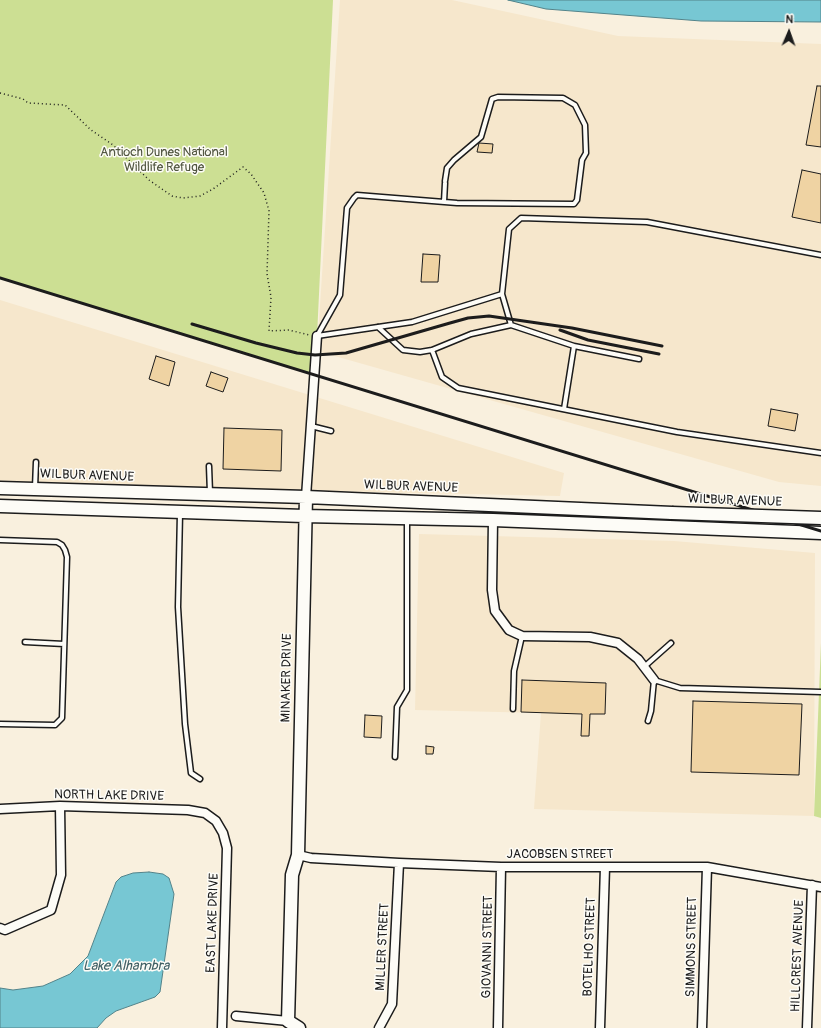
<!DOCTYPE html>
<html>
<head>
<meta charset="utf-8">
<style>
	body { margin:0 }
	#map { position:relative; width:821px; height:1028px; overflow:hidden; background:#f9f0de; font-family:Pangolin,sans-serif }
	canvas { display:block }
	.north { position:absolute; left:769px; top:12px; width:40px; height:40px; -webkit-text-stroke:3px #fdfcf7; paint-order:stroke; rotate:2deg; font-size:11px; font-weight:700; line-height:16px; text-align:center; color:#1c1c1c }
	.north::after { content:''; display:block; margin:auto; width:14px; height:18px; background:#1c1c1c; clip-path:polygon(50% 0,100% 100%,50% 72%,0 100%) }
</style>
</head>
<body>
<div id="map">
<canvas width="821" height="1028"></canvas>
<div class="north">N</div>
</div>
<script>
const c = document.querySelector('canvas').getContext('2d');
c.lineJoin = 'round';
function paint(path, color) { c.fillStyle = color; c.fill(path, 'evenodd'); }
const shape = rows => new Path2D(rows.map(r => 'M' + r).join(''));
function trace(path, color, width, dash) { c.strokeStyle = color; c.lineWidth = width; c.lineCap = dash ? 'butt' : 'round'; c.setLineDash(dash || []); c.stroke(path); }
function label(font, color, halo, rows, align = 'center') {
  c.font = font + ' Pangolin,sans-serif'; c.lineWidth = 3; c.setLineDash([]); c.textBaseline = 'middle'; c.strokeStyle = halo; c.fillStyle = color; for (const [text, x, y, turn = 0] of rows) {
    c.save(); c.translate(x, y); c.rotate((+turn || 0) * Math.PI / 180); c.textAlign = isNaN(turn) ? turn : align; if (halo) c.strokeText(text, 0, 0); c.fillText(text, 0, 0); c.restore();
  }
}
paint(shape([
	[340,0,452,0,618,36,821,44,821,486,779,482,317,351],
	[0,300,564,473,560,496,0,484],
	[419,534,674,541,815,553,814,816,534,809,541,713,415,710]
]), '#f6e7cc');
paint(shape([
	[0,0,333,0,317,336,313,374,0,278],
	[821,643,821,818,814,816]
]), '#ccdf93');
const water = shape([
	[508,0,821,0,821,22,701,21,546,9,508,0],
	[149,872,163,874,169,878,174,894,160,992,155,997,116,1011,106,1018,97,1028,0,1028,0,988,13,990,43,986,70,974,88,956,116,882,121,877,133,873,149,872]
]);
paint(water, '#77c7d3');
trace(water, '#53838a', 1);
const building = shape([
	[817,86,821,86,821,147,806,145,817,86],
	[479,143,493,144,492,153,477,152,479,143],
	[802,170,821,174,821,223,792,217,802,170],
	[423,254,440,255,438,282,421,282,423,254],
	[156,356,175,362,169,386,149,379,156,356],
	[211,372,228,378,223,392,206,386,211,372],
	[771,409,798,414,795,431,768,426,771,409],
	[224,428,282,430,281,471,223,469,224,428],
	[522,680,606,683,605,714,590,714,589,736,581,736,582,714,521,712,522,680],
	[693,701,802,704,799,775,691,772,693,701],
	[365,715,382,716,381,738,364,737,365,715],
	[426,746,434,747,433,754,426,754,426,746]
]);
paint(building, '#efd3a3');
trace(building, '#1c1c1c', 1);
const lane = shape([
	[444,202,445,183],
	[502,294,511,325,574,346,564,409],
	[378,327,403,350,420,352,432,350,471,334,511,325],
	[317,336,340,295,347,208,354,198,357,195,457,203,574,204,577,200,582,160,586,153,585,125,575,105,563,98,498,97,492,99,481,137,454,160,447,168,445,181],
	[317,336,412,322,502,294,509,229,521,218,647,222,821,255],
	[574,346,639,359],
	[432,350,442,377,458,388,677,432,821,453],
	[311,426,331,431],
	[209,466,210,493],
	[35,488,36,462],
	[180,513,178,607,185,724,191,773,200,779],
	[0,540,57,542,62,545,65,550,67,557,62,718,55,725,0,724],
	[25,642,64,644],
	[644,667,671,643],
	[513,709,514,671,522,636],
	[648,721,651,711,654,680,680,688,821,692],
	[395,757,397,707,407,690,407,520]
]);
const street = shape([
	[306,497,317,336],
	[493,520,492,590,495,611,509,630,522,636,590,637,618,643,638,659,654,680],
	[0,809,60,806,188,810,205,813,216,821,223,833,227,848,222,1028],
	[298,855,311,858,399,863,501,867,707,867,821,887],
	[0,928,5,930,51,910,61,875,60,806],
	[236,1016,288,1021],
	[379,1028,392,1004,399,863],
	[498,1028,501,867],
	[600,1028,605,867],
	[702,1028,707,867],
	[807,1028,812,885]
]);
const secondary = shape([
	[0,488,306,497,672,513],
	[0,506,304,516,493,520,821,533],
	[299,1028,288,1021,292,875,298,855,306,497]
]);
trace(lane, '#1c1c1c', 7);
trace(street, '#1c1c1c', 11);
trace(secondary, '#1c1c1c', 15);
trace(shape([
	[0,93,23,99,28,103,65,105,91,130,113,145,149,180,172,196,183,198,200,196,213,189,243,167,251,174,264,193,269,211,267,274,271,297,269,331,289,330,309,335]
]), '#1c1c1c', 1.5, [1, 3]);
trace(lane, '#fdfcf7', 4);
trace(street, '#fdfcf7', 8);
trace(secondary, '#fdfcf7', 12);
trace(shape([
	[0,278,821,531],
	[192,324,256,343,297,353,315,355,346,353,450,323,468,318,489,316,572,328,662,346],
	[560,330,588,340,659,354]
]), '#1c1c1c', 3);
const secondaryBridge = shape([
	[672,513,821,518]
]);
trace(secondaryBridge, '#1c1c1c', 15, []);
trace(secondaryBridge, '#fdfcf7', 12);
label('13px', '#515640', '#fdfcf7', [
	["Antioch Dunes National",164,153],
	["Wildlife Refuge",164,168]
]);
label('13px', '#1c1c1c', '#fdfcf7', [
	["WILBUR AVENUE",87,476,2],
	["WILBUR AVENUE",411,487,2],
	["WILBUR AVENUE",735,501,2],
	["MINAKER DRIVE",287,678,-89],
	["NORTH LAKE DRIVE",109,796,1],
	["JACOBSEN STREET",560,855],
	["EAST LAKE DRIVE",213,923,-88],
	["MILLER STREET",383,947,-87],
	["GIOVANNI STREET",488,947,-89],
	["BOTELHO STREET",590,947,-88],
	["SIMMONS STREET",692,947,-89],
	["HILLCREST AVENUE",798,956,-88]
]);
label('italic 14px', '#406065', '#fdfcf7', [
	["Lake Alhambra",126,966]
]);
</script>
</body>
</html>
